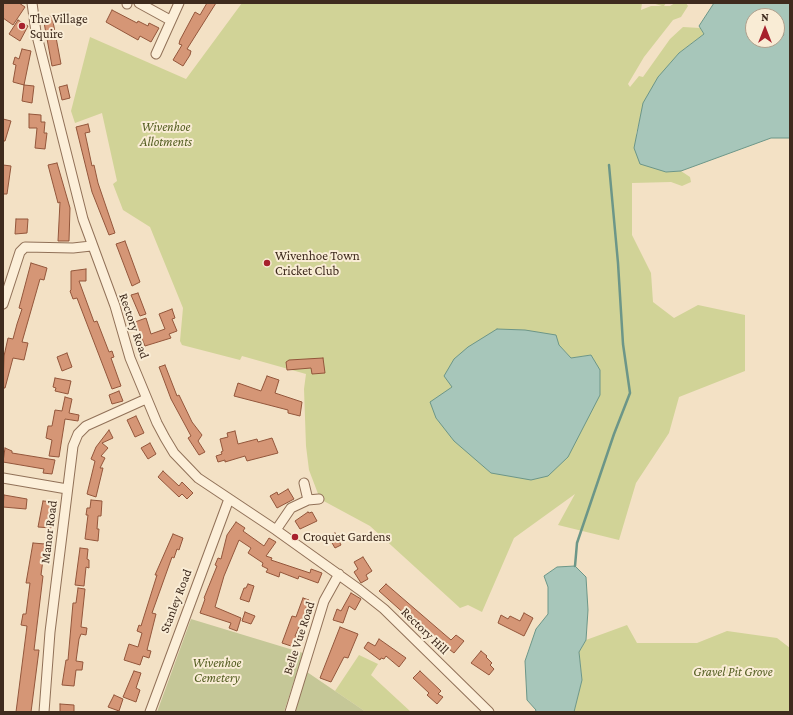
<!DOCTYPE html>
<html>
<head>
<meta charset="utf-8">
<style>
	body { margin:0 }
	#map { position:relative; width:793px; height:715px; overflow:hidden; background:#f3e1c5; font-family:"Crimson Pro",serif }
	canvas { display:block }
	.frame { position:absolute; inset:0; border:4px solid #3f2b1e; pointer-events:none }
	.north { position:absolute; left:745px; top:8px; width:40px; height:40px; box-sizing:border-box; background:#f9ecd5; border:1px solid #af9f8c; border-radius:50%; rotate:0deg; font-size:11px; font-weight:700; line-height:16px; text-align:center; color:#3f2b1e }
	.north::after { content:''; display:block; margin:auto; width:14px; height:18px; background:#a7212d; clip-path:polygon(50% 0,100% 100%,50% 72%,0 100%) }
</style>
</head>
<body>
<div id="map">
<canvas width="793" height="715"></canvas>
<div class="frame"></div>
<div class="north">N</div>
</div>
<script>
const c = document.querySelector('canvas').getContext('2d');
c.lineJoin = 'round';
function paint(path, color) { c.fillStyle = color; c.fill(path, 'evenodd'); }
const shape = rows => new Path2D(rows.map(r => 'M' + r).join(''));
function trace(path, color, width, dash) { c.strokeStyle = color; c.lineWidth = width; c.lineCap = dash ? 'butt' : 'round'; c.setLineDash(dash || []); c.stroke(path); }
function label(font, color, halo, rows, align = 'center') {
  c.font = font + ' "Crimson Pro",serif'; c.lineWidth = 4; c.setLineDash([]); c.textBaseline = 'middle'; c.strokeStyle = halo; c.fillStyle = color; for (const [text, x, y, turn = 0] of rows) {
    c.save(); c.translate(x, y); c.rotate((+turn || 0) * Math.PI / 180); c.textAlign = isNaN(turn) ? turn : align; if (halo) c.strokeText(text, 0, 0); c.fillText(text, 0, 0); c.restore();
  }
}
paint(shape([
	[242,3,642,3,641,10,651,6,662,6,652,3,666,3,664,6,670,6,675,3,686,3,688,6,681,17,673,20,644,57,628,84,630,87,639,76,643,77,670,39,683,27,700,28,704,34,679,53,670,64,640,120,636,134,665,172,681,171,690,177,691,182,682,186,671,182,632,183,632,235,651,273,653,302,674,318,698,305,745,315,745,371,679,397,669,433,636,483,619,540,558,525,575,494,514,538,482,612,468,605,460,608,370,526,320,499,309,470,306,446,304,389,306,374,242,356,240,360,182,345,180,341,183,308,150,227,123,210,113,184,117,181,102,113,75,123,71,111,90,37,186,79],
	[559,345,571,358,591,355,491,473,436,418,440,397,453,386],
	[627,625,637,643,697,643,727,631,777,638,790,648,790,712,574,712,582,680,579,652,586,640],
	[359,655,378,664,371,675,411,712,366,712,335,691]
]), '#d1d397');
paint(shape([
	[191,619,303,653,284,712,157,712],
	[307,672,366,712,295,712]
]), '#c5c797');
const water = shape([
	[714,3,790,3,790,138,771,138,681,171,666,172,640,164,634,148,643,103,658,77,679,53,704,34,699,26,714,3],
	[753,16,777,16,777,25,784,35,772,43,753,40,753,16],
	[497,329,525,330,556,335,559,345,571,358,591,355,600,370,600,395,568,457,548,476,531,480,491,473,454,441,436,418,430,402,452,387,444,376,454,359,468,347,497,329],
	[575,566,586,577,588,610,586,640,579,652,582,680,574,712,535,712,536,710,527,700,525,661,536,629,548,614,548,587,544,576,557,567,575,566]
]);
paint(water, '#a7c6ba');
trace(water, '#6c9688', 1);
trace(shape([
	[575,566,577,543,614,434,630,393,623,344,618,263,609,165]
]), '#6c9688', 2.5);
const building = shape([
	[3,3,19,3,25,7,13,25,3,18,3,3],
	[207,3,216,3,187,49,191,51,190,55,183,66,173,60,182,45,179,44,180,40,195,12,200,15,207,3],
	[112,10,137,23,138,21,148,26,149,23,159,28,151,42,140,36,138,40,106,22,112,10],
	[52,16,61,64,52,66,43,17,52,16],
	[18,20,28,26,20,41,9,34,18,20],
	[22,49,31,51,24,85,13,82,16,65,13,64,15,57,19,59,22,49],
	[24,85,34,86,32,103,22,101,24,85],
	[67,85,70,98,62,100,59,87,67,85],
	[29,114,41,115,41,122,45,122,44,133,47,133,45,149,35,148,37,128,29,128,29,114],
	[3,119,11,121,5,141,3,141,3,119],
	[88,124,90,132,85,133,92,166,94,165,98,183,115,233,109,235,92,192,76,127,88,124],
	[57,163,70,208,69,241,58,241,60,202,58,203,48,165,57,163],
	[3,165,11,166,7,194,3,194,3,165],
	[16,219,28,219,27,233,15,234,16,219],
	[125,241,140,282,132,286,116,244,125,241],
	[31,263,47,268,44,280,40,279,22,342,28,343,24,360,13,358,5,388,3,388,4,356,8,338,13,339,17,324,22,309,19,308,31,263],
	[86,269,86,281,79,281,94,322,97,321,109,352,112,351,114,357,111,358,121,386,112,389,77,298,73,299,70,291,71,290,71,271,86,269],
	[138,293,146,314,140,316,131,295,138,293],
	[172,309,175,318,172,319,177,331,169,334,171,338,145,346,135,322,146,318,151,334,165,329,159,314,172,309],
	[67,353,72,367,62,371,57,357,67,353],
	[323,358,325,373,312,374,311,368,287,370,286,362,289,360,323,358],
	[165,365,177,396,179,395,192,422,202,435,198,441,205,452,199,455,188,438,191,436,171,399,159,367,165,365],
	[267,376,279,380,275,393,302,402,300,416,288,413,288,410,234,396,238,383,261,391,267,376],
	[55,378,71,381,68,394,55,391,56,388,53,387,55,378],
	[119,391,123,401,112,404,109,395,119,391],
	[65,397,72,399,69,413,79,415,78,421,65,419,59,457,49,456,52,440,46,438,48,426,52,426,55,410,62,411,65,397],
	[136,416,144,433,135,437,127,420,136,416],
	[109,430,113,438,102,443,108,448,101,456,105,458,100,468,103,468,96,497,87,494,95,461,91,459,96,447,109,430],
	[235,431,238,444,257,439,258,442,272,438,278,453,247,461,245,456,225,462,225,460,218,462,216,456,222,454,221,452,223,451,220,439,228,437,227,433,235,431],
	[150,443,156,454,148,459,141,448,150,443],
	[5,448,12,451,12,453,55,460,52,474,43,473,44,469,3,462,5,448],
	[163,471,179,486,182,482,193,493,187,499,182,494,179,497,158,477,163,471],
	[288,489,294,499,277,508,270,496,277,492,278,495,288,489],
	[4,495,27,499,26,509,3,507,4,495],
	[91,500,102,501,101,516,98,516,97,529,99,529,98,541,85,539,88,515,86,515,87,508,90,508,91,500],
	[43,501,55,502,51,528,38,527,43,501],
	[308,512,309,513,312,512,317,521,300,529,295,521,308,512],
	[236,522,245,528,243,531,264,546,269,538,276,542,266,556,272,558,271,560,310,573,311,569,322,573,318,583,299,576,298,579,280,572,279,577,266,572,268,569,262,566,263,563,248,553,251,548,239,540,224,576,215,607,241,618,237,631,229,628,231,623,200,613,205,599,204,598,217,566,215,565,218,558,221,559,227,535,236,522],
	[335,533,341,545,335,548,328,536,335,533],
	[173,534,183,538,179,550,177,549,174,558,172,557,152,613,156,614,147,650,151,651,149,658,143,656,140,665,124,660,129,644,138,647,142,633,137,631,139,625,141,626,157,575,155,575,173,534],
	[33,543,45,544,41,575,43,576,34,650,39,650,31,712,16,712,27,626,21,625,23,614,26,614,30,583,26,583,33,543],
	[80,548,88,549,87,559,89,560,89,568,86,567,84,586,75,585,80,548],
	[363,557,372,571,366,575,368,579,361,583,354,572,358,569,354,562,363,557],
	[248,584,254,586,249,602,240,599,244,588,246,588,248,584],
	[386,584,451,640,456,635,464,641,454,653,437,640,418,623,417,625,379,591,386,584],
	[78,588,85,589,81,627,87,628,86,635,81,634,79,639,76,661,83,662,82,670,76,670,74,686,62,685,66,660,68,660,73,603,76,603,78,588],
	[351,593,361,599,355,610,349,606,343,623,333,620,337,609,341,611,351,593],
	[303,598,309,600,306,608,310,609,307,619,303,618,295,636,298,637,294,647,282,643,292,616,296,617,303,598],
	[245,612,255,616,251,624,242,621,245,612],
	[524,613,533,618,524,636,498,623,501,615,508,619,510,616,520,621,524,613],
	[340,627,358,634,348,658,344,657,331,682,320,678,340,627],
	[379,639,406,658,399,667,386,656,384,659,381,658,380,660,364,648,368,642,375,646,379,639],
	[481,651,487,656,486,657,492,663,490,665,494,669,489,675,471,663,481,651],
	[134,671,141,673,136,688,140,690,136,702,123,697,134,671],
	[420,671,441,691,438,694,443,697,437,704,427,695,429,693,413,678,420,671],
	[114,695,123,699,119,711,108,707,114,695],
	[60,704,74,705,74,712,60,712,60,704]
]);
paint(building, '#d59676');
trace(building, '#93563b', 1);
const minor = shape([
	[32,3,36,32,83,219,115,306,130,358,157,423,165,438,174,453,198,478,276,530,360,590,384,609,489,712],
	[139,3,170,20],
	[127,4,127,3],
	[156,54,179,3],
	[3,304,20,252,25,247,73,248,91,246],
	[3,478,67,489],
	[304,483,308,500],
	[276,530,291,508,308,500,319,499],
	[44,712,50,632,73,446,78,434,86,426,146,399],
	[150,712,229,499],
	[290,712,324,601,339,574]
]);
trace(minor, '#917158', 11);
trace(minor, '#fcefd9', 9);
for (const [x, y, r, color] of [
	[22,26,4,"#a7212d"],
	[267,263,4,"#a7212d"],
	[295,537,4,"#a7212d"]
]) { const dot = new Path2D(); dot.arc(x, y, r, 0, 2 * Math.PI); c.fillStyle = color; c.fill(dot); trace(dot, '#f9ecd5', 1.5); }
label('13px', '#3f2b1e', '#f9ecd5', [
	["The Village",30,19],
	["Squire",30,34],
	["Wivenhoe Town",275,256],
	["Cricket Club",275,271],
	["Croquet Gardens",303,537]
], 'left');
label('italic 13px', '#545e22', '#f9ecd5', [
	["Wivenhoe",166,127],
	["Allotments",166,142],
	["Wivenhoe",217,663],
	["Cemetery",217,678],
	["Gravel Pit Grove",733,672]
]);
label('13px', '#3f2b1e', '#f9ecd5', [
	["Rectory Road",134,326,71],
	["Manor Road",49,532,-83],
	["Stanley Road",176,601,-69],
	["Rectory Hill",425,631,44],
	["Belle Vue Road",299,638,-72]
]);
</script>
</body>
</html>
